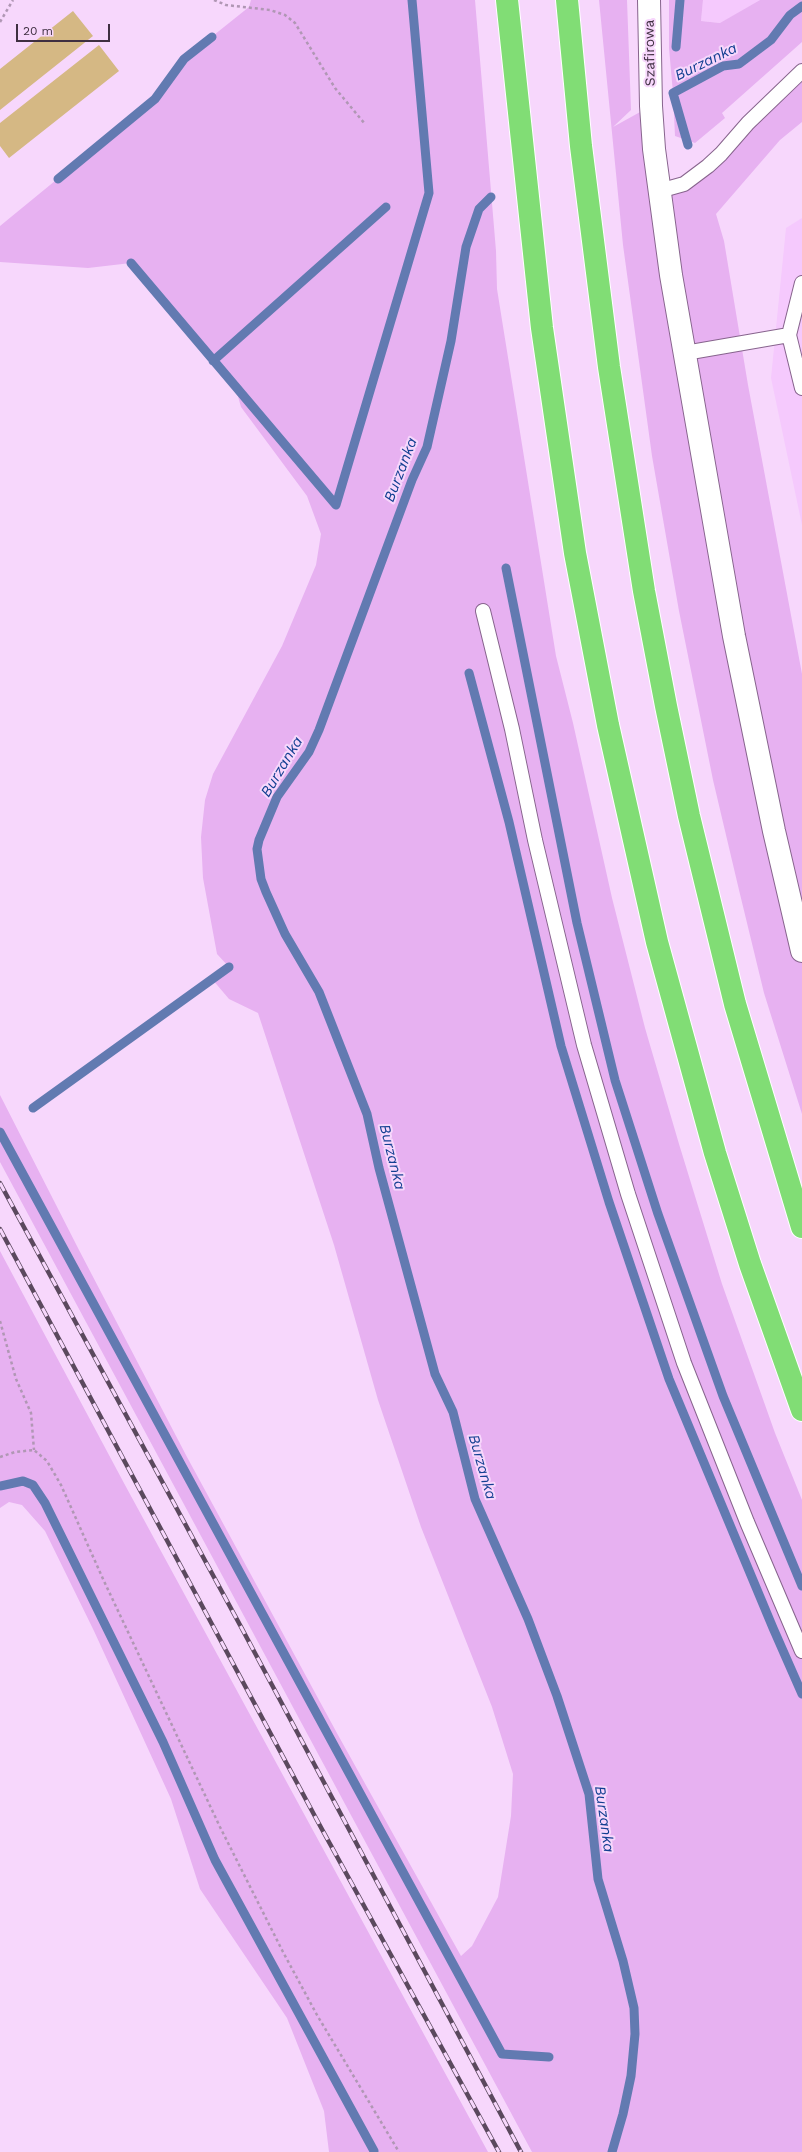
<!DOCTYPE html>
<html>
<head>
<meta charset="utf-8">
<style>
	body { margin:0 }
	#map { position:relative; width:802px; height:2152px; overflow:hidden; background:#f7d7fc; font-family:"Work Sans",sans-serif }
	canvas { display:block }
	.scale { position:absolute; left:16px; top:24px; width:94px; height:18px; box-sizing:border-box; border:2px solid #3f2f41; border-top:0; padding-left:5px; font-size:12px; line-height:14px; white-space:nowrap; color:#3f2f41; -webkit-text-stroke:3px #f7d7fc; paint-order:stroke }
</style>
</head>
<body>
<div id="map">
<canvas width="802" height="2152"></canvas>
<div class="scale">20 m</div>
</div>
<script>
const c = document.querySelector('canvas').getContext('2d');
c.lineJoin = 'round';
function paint(path, color) { c.fillStyle = color; c.fill(path, 'evenodd'); }
const shape = rows => new Path2D(rows.map(r => 'M' + r).join(''));
function trace(path, color, width, dash) { c.strokeStyle = color; c.lineWidth = width; c.lineCap = dash ? 'butt' : 'round'; c.setLineDash(dash || []); c.stroke(path); }
function label(font, color, halo, rows, align = 'center') {
  c.font = font + ' "Work Sans",sans-serif'; c.lineWidth = 4; c.setLineDash([]); c.textBaseline = 'middle'; c.strokeStyle = halo; c.fillStyle = color; for (const [text, x, y, turn = 0] of rows) {
    c.save(); c.translate(x, y); c.rotate((+turn || 0) * Math.PI / 180); c.textAlign = isNaN(turn) ? turn : align; if (halo) c.strokeText(text, 0, 0); c.fillText(text, 0, 0); c.restore();
  }
}
paint(shape([
	[703,0,760,0,721,23,701,21],
	[802,218,802,525,771,378,786,228]
]), '#f5c9fd');
paint(shape([
	[251,0,475,0,496,251,497,289,556,656,573,723,612,898,645,1028,679,1144,722,1284,775,1433,802,1500,802,2152,532,2152,0,1162,0,1095,79,1250,187,1457,338,1735,461,1956,472,1946,498,1897,511,1816,513,1774,492,1707,421,1527,378,1400,334,1245,258,1013,229,999,212,979,229,967,217,954,203,878,201,837,205,800,213,774,282,646,316,565,321,534,307,496,241,407,235,386,131,263,88,268,0,262,0,226,155,99,184,59,249,7],
	[599,0,627,0,631,110,613,127,651,106,659,191,674,188,802,71,802,122,780,140,716,214,724,241,748,385,802,674,802,1114,764,993,739,890,713,780,679,611,652,456,623,245],
	[669,0,703,0,701,21,720,23,760,0,802,0,802,42,722,113,725,118,695,143,675,136,673,93,669,48],
	[0,1251,125,1485,488,2152,329,2152,324,2111,287,2018,200,1889,171,1799,94,1631,45,1531,22,1505,9,1502,0,1508]
]), '#e7b1f1');
trace(shape([
	[676,47,680,0],
	[688,145,673,93,723,66,739,64,771,40,790,15,802,6],
	[58,179,155,99,184,59,212,37],
	[491,197,479,209,466,247,451,341,427,447,412,480,319,730,309,752,277,797,259,840,257,849,261,879,266,892,285,934,319,992,367,1114,379,1168,435,1374,453,1412,475,1499,528,1619,557,1696,589,1794,598,1879,623,1961,634,2008,635,2034,631,2076,623,2114,612,2152],
	[131,263,336,505],
	[213,361,386,207],
	[336,505,429,193,412,0],
	[506,568,577,923,615,1080,658,1214,723,1396,802,1586],
	[469,673,509,822,561,1046,609,1202,669,1379,773,1628,802,1694],
	[33,1108,229,967],
	[0,1132,502,2054,549,2057],
	[0,1486,23,1481,33,1485,45,1503,163,1742,215,1860,374,2151]
]), '#627ab1', 9);
paint(shape([
	[73,11,93,36,0,110,0,69],
	[99,45,119,71,9,158,0,146,0,123]
]), '#d5b884');
const service = shape([
	[659,191,684,184,708,166,721,154,748,123,802,71],
	[802,283,789,335,802,388],
	[685,353,789,335],
	[483,611,512,729,535,840,584,1045,628,1194,684,1363,747,1522,802,1651]
]);
const tertiary = shape([
	[649,0,651,106,654,149,671,275,734,636,774,831,802,951]
]);
const motorway = shape([
	[507,0,542,328,575,553,608,725,657,942,715,1153,750,1264,802,1410],
	[567,0,581,146,609,367,644,591,666,706,689,816,735,1004,802,1227]
]);
trace(service, '#87648d', 16);
trace(tertiary, '#87648d', 24);
trace(motorway, '#fff', 24);
trace(shape([
	[214,0,226,5,270,10,285,15,295,23,335,88,365,124],
	[0,22,13,0],
	[0,1321,16,1379,31,1413,34,1450],
	[0,1457,15,1452,34,1450,47,1461,61,1485,103,1579,220,1827,283,1952,317,2015,399,2152]
]), '#b097b4', 2.5, [3, 3]);
trace(service, '#fff', 14);
trace(tertiary, '#fff', 22);
trace(motorway, '#81dd75', 22);
const rail = shape([
	[0,1183,240,1625,521,2152],
	[0,1229,318,1822,499,2152]
]);
trace(rail, '#5b495e', 4.5);
trace(rail, '#f7d7fc', 3, [9]);
label('14px', '#3f2f41', '#f7d7fc', [
	["Szafirowa",650,53,-91]
]);
label('italic 15px', '#123f91', '#f7d7fc', [
	["Burzanka",706,62,-26],
	["Burzanka",401,470,-69],
	["Burzanka",282,767,-59],
	["Burzanka",392,1157,76],
	["Burzanka",482,1467,74],
	["Burzanka",604,1819,82]
]);
</script>
</body>
</html>
